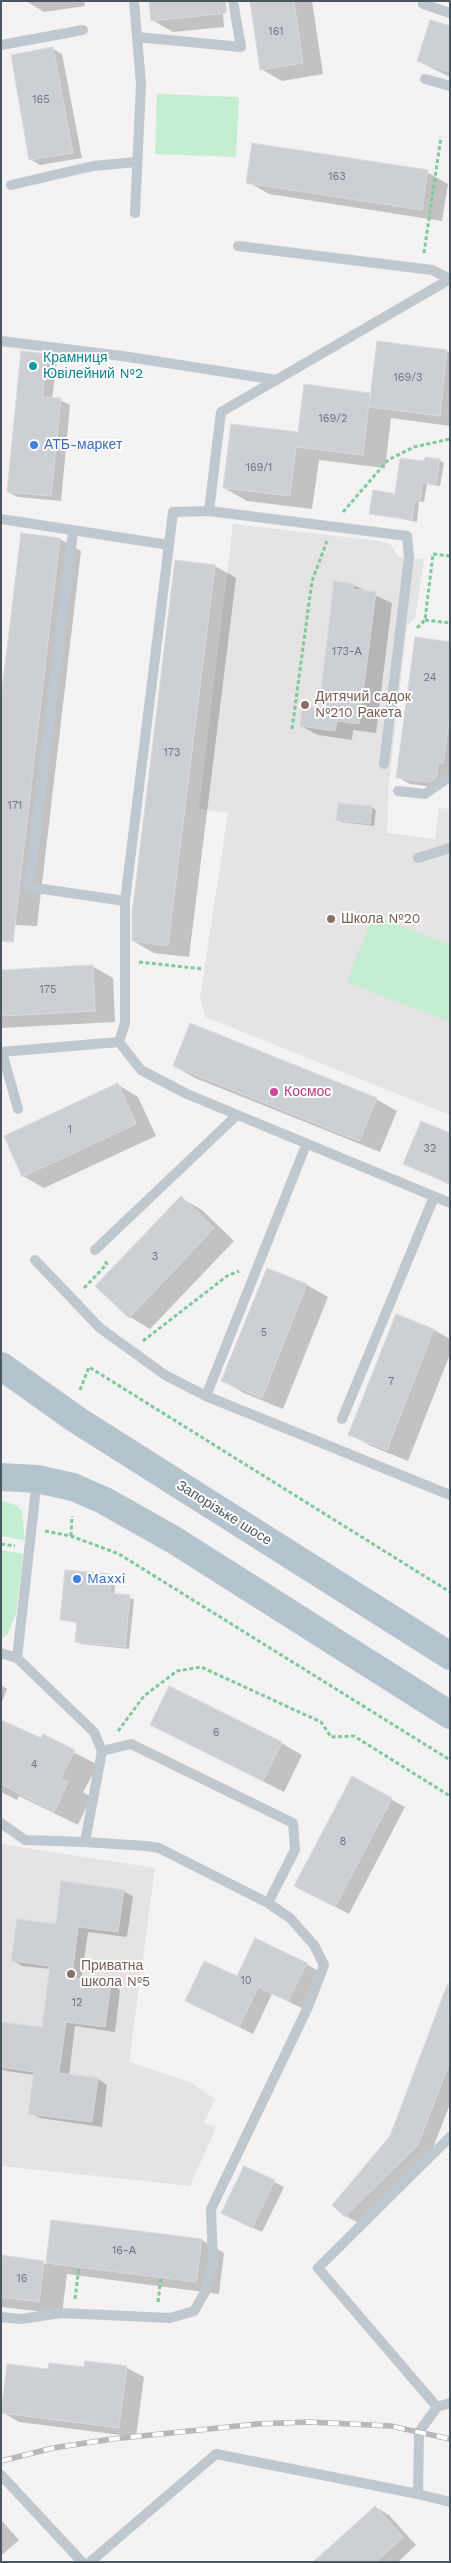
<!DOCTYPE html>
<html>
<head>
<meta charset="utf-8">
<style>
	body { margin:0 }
	#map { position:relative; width:451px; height:2563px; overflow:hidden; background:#f4f2f2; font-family:"Work Sans",sans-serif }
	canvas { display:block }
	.frame { position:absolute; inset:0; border:2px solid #4a575f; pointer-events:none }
</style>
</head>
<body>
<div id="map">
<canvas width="451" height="2563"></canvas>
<div class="frame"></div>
</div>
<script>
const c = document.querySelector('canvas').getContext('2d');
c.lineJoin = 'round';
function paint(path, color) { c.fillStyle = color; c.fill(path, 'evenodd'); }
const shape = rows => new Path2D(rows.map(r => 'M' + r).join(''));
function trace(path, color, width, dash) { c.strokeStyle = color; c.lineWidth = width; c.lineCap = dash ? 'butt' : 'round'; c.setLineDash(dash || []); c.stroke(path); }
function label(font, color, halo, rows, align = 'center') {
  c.font = font + ' "Work Sans",sans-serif'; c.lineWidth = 4; c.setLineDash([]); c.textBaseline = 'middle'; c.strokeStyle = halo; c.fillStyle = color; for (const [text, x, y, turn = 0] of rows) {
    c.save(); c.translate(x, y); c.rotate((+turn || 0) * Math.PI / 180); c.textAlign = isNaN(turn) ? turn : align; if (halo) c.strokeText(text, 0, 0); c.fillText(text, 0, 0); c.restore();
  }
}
paint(shape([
	[233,524,380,541,390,544,399,557,424,559,415,619,407,625,389,784,387,833,435,839,439,808,450,809,450,1115,206,1017,200,999,228,813,199,809],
	[1,1844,155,1868,129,2062,190,2082,215,2099,204,2122,216,2128,190,2186,1,2166]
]), '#e5e3e4');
paint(shape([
	[157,94,239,97,236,157,155,154],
	[373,915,450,945,450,1022,347,982],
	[1,1500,18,1506,22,1511,25,1540,1,1536],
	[1,1550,23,1554,16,1614,7,1635,1,1638]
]), '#c4eed0');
paint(shape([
	[26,1,84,1,85,6,44,12],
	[222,1,224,27,173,32,152,20],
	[251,1,312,1,323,74,282,81,261,69],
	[450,27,450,77,418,61],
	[53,49,62,54,82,158,40,165,30,159],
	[427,172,448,184,442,221,269,194,248,182],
	[378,342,449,352,450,342,450,426,391,418,385,468,319,460,312,509,247,501,224,488,299,433,305,386,371,394],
	[48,355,57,361,52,399,60,400,70,405,61,501,18,497,8,492],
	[439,460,444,463,440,486,427,484,424,502,419,501,417,522,371,513,396,495,423,462],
	[22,535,60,539,81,551,37,926,1,924],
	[215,566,236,578,189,957,154,953,133,941],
	[353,585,392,603,376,733,353,730,352,740,318,735,301,726,320,710],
	[450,643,450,769,447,785,442,788,410,784,398,777],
	[371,807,376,810,374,826,342,822,338,820],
	[92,966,113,978,115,1022,1,1028,1,971],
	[174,1066,376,1099,397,1111,380,1152,195,1078],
	[118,1085,138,1097,156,1136,44,1188,23,1176],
	[450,1135,450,1185,405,1163],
	[181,1198,202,1210,234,1241,150,1329,130,1317],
	[267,1269,307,1285,328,1297,283,1409,244,1393,223,1381],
	[396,1316,434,1330,450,1339,450,1354,408,1461,371,1446,350,1434],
	[66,1571,111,1575,116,1578,114,1595,134,1599,129,1649,81,1644,76,1642,78,1623,61,1620],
	[1,1685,7,1689,1,1704],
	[1,1721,42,1740,43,1736,98,1765,83,1792,91,1797,78,1825,19,1796,17,1800,1,1792],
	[151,1725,281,1743,302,1755,284,1792],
	[352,1778,405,1807,349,1914,310,1893],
	[123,1891,133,1896,127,1937,88,1932,81,1981,111,1985,120,1990,115,2032,75,2026,69,2075,98,2079,107,2085,102,2127,40,2118,30,2113,35,2075,6,2071,1,2069,1,2030,43,2029,51,1969,22,1966,13,1960,57,1925],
	[306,1964,320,1972,302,2008,272,1994,253,2034,200,2008,238,1978],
	[450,1983,450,2104,431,2153,360,2224,346,2216,391,2137],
	[274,2182,284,2187,262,2232,232,2218],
	[52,2221,202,2240,224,2253,219,2294,67,2274,62,2314,1,2307,1,2256,47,2264],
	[86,2362,127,2368,144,2377,136,2437,19,2422,2,2412,50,2371,85,2369],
	[375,2507,389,2515,416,2545,398,2562,315,2562],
	[1,2520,19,2540,3,2554,1,2553]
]), '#0003');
const building = shape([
	[149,1,226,1,226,13,151,21,149,1],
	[250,1,294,1,303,63,260,70,250,1],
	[430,20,450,26,450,72,417,61,430,20],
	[53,47,73,153,29,160,11,55,53,47],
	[252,143,428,170,422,210,246,183,252,143],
	[377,341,447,350,440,416,369,407,377,341],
	[21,351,48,354,42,397,61,398,51,496,7,492,21,351],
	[304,384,370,393,363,455,296,447,290,496,223,488,231,424,298,432,304,384],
	[426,457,440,459,436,484,422,483,420,500,415,500,412,520,369,514,373,490,395,494,400,458,423,461,426,457],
	[21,533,60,538,13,942,1,941,1,698,21,533],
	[175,560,215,565,168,946,132,941,132,914,175,560],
	[334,581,354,584,353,589,376,592,359,724,337,721,335,731,300,726,302,706,319,708,334,581],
	[415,637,450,642,450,715,443,764,438,763,436,778,429,782,396,778,415,637],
	[338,803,372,806,370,824,336,820,338,803],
	[93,965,95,1011,1,1016,1,970,93,965],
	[190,1023,377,1098,359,1141,173,1066,190,1023],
	[118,1083,136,1124,22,1177,4,1136,118,1083],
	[421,1121,450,1133,450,1184,403,1164,421,1121],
	[181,1196,214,1228,129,1318,95,1286,181,1196],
	[267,1268,307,1284,262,1398,221,1381,267,1268],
	[396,1314,434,1329,387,1450,348,1435,396,1314],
	[65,1570,111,1574,110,1593,130,1595,125,1647,75,1642,77,1622,60,1620,65,1570],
	[169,1686,282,1742,263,1781,150,1725,169,1686],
	[1,1720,41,1738,43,1734,75,1750,60,1779,68,1782,54,1812,1,1784,1,1720],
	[352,1776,392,1798,335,1907,294,1886,352,1776],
	[61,1881,124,1890,118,1932,78,1927,72,1978,111,1983,105,2027,66,2022,59,2073,98,2078,92,2122,28,2114,34,2072,1,2067,1,2022,42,2027,50,1966,11,1961,17,1919,56,1924,61,1881],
	[255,1938,307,1963,288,2001,258,1987,239,2027,185,2001,204,1961,237,1976,255,1938],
	[448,1983,450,2061,418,2145,345,2217,332,2205,390,2136,448,1983],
	[244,2166,275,2180,252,2228,221,2213,244,2166],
	[51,2220,202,2239,196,2282,46,2263,51,2220],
	[1,2255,44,2261,39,2302,1,2297,1,2255],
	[85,2361,127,2366,119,2428,1,2413,7,2364,48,2369,49,2363,84,2367,85,2361],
	[375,2506,403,2537,376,2562,313,2562,375,2506]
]);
paint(building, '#ccd0d4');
trace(building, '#d7d9dd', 1);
trace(shape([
	[424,253,441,137],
	[343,512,388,460,414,447,450,439],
	[425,620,450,623],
	[417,628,425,620,433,554,450,556],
	[292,729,312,581,327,541],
	[139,962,203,969],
	[84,1288,107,1264,104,1260],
	[143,1341,227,1276,239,1271],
	[80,1390,89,1367,450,1592],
	[45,1531,71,1536,119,1554,450,1760],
	[71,1536,72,1516],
	[1,1544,15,1546],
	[118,1731,144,1696,177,1671,201,1667,321,1722,331,1737,354,1736,450,1796],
	[75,2299,79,2267],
	[158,2302,161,2277]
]), '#7dcb9d', 3, [4, 2.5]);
trace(shape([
	[134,1,141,84,135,213],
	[423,4,450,13],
	[137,37,241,47,233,1],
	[1,45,83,30],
	[425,79,450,86],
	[11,185,93,166,137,162],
	[238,246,432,270,450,279],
	[1,341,122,356,277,380],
	[209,511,407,536,409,558,384,764],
	[1,519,169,545],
	[73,532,29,887,125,901],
	[398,791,425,794,446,779,450,779],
	[418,858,450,848],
	[119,1042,125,1023,125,901,173,512,209,511,221,412,450,279],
	[1,1052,119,1042,141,1070,187,1094,450,1203],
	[2,1052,18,1109],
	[95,1250,236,1116],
	[35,1260,100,1328,165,1375,206,1396,450,1495],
	[206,1396,306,1145],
	[342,1419,434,1197],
	[1,1653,17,1658],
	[102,1751,131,1744,293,1823,295,1850,268,1903],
	[1,1823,25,1840,85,1842,102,1751,94,1732,17,1658,37,1479],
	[450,2137,318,2268,437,2407,450,2403],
	[1,2317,21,2319,61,2313,170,2318,194,2311,205,2292,213,2263,211,2209,308,2007,324,1965,314,1945,290,1918,268,1903,159,1848,146,1846,85,1842],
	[437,2407,419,2432,418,2494,450,2502],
	[1,2475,82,2562],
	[90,2562,216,2454,418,2494]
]), '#bec8ce', 10);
trace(shape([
	[1,1366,77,1420,450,1656],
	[1,1477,37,1479,73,1487,103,1500,174,1540,450,1715]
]), '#b4c4cf', 28);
const rail = shape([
	[1,2461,53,2448,112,2439,257,2424,309,2422,391,2426,450,2439]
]);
trace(rail, '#b5b8bc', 5.5);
trace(rail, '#fff', 4, [11]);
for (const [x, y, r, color] of [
	[33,366,5,"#0f9aa8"],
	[34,445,5,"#3f7fe0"],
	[305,705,5,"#8d6e63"],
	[331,919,5,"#8d6e63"],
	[274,1092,5,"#d1479c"],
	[77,1579,5,"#3f7fe0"],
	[71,1974,5,"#8d6e63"]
]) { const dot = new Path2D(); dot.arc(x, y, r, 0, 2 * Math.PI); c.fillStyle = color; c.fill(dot); trace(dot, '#fff', 2); }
label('11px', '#6a757c', null, [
	["161",276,32],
	["165",41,100],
	["163",337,177],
	["169/3",408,378],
	["169/2",333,419],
	["169/1",259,468],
	["173-А",347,652],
	["24",430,678],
	["173",172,753],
	["171",15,806],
	["175",48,990],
	["1",70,1130],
	["32",430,1149],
	["3",155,1257],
	["5",264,1333],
	["7",391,1382],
	["6",216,1733],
	["4",34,1765],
	["8",343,1842],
	["10",246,1981],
	["12",77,2003],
	["16-А",124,2251],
	["16",22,2279]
]);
label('14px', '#0d838f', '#fff', [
	["Крамниця",43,358],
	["Ювілейний №2",43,374]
], 'left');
label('14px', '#366cbe', '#fff', [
	["АТБ-маркет",44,445],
	["Maxxi",87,1579]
], 'left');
label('14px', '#785e54', '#fff', [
	["Дитячий садок",315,697],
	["№210 Ракета",315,713],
	["Школа №20",341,919],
	["Приватна",81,1966],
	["школа №5",81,1982]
], 'left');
label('14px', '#b23c85', '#fff', [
	["Космос",284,1092]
], 'left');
label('14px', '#4a575f', '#fff', [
	["Запорізьке шосе",224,1513,32]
]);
</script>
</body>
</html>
